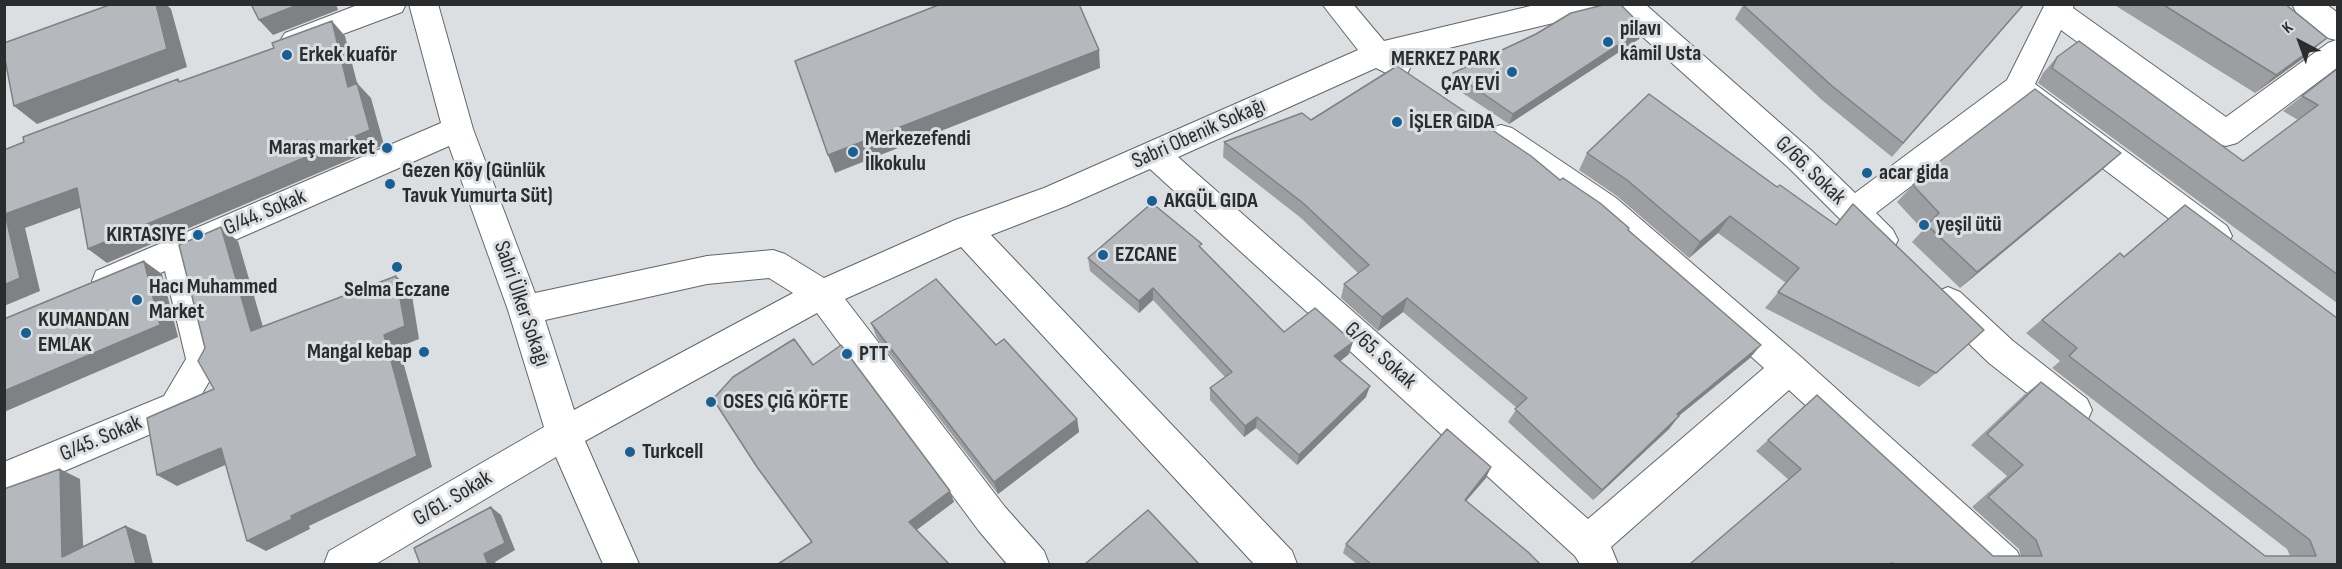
<!DOCTYPE html>
<html>
<head>
<meta charset="utf-8">
<style>
	body { margin:0 }
	#map { position:relative; width:2342px; height:569px; overflow:hidden; background:#dbdfe2; font-family:"Sofia Sans Condensed",sans-serif }
	canvas { display:block }
	.frame { position:absolute; inset:0; border:6px solid #2b2c2e; pointer-events:none }
	.north { position:absolute; left:2270px; top:12px; width:60px; height:60px; -webkit-text-stroke:4px #dbdfe2; paint-order:stroke; rotate:319deg; font-size:16px; font-weight:700; line-height:24px; text-align:center; color:#2b2c2e }
	.north::after { content:''; display:block; margin:auto; width:21px; height:27px; background:#2b2c2e; clip-path:polygon(50% 0,100% 100%,50% 72%,0 100%) }
</style>
</head>
<body>
<div id="map">
<canvas width="2342" height="569"></canvas>
<div class="frame"></div>
<div class="north">K</div>
</div>
<script>
const c = document.querySelector('canvas').getContext('2d');
c.lineJoin = 'round';
const shape = rows => new Path2D(rows.map(r => 'M' + r).join(''));
function trace(path, color, width, dash) { c.strokeStyle = color; c.lineWidth = width; c.lineCap = dash ? 'butt' : 'round'; c.setLineDash(dash || []); c.stroke(path); }
function paint(path, color) { c.fillStyle = color; c.fill(path, 'evenodd'); }
function label(font, color, halo, rows, align = 'center') {
  c.font = font + ' "Sofia Sans Condensed",sans-serif'; c.lineWidth = 6; c.setLineDash([]); c.textBaseline = 'middle'; c.strokeStyle = halo; c.fillStyle = color; for (const [text, x, y, turn = 0] of rows) {
    c.save(); c.translate(x, y); c.rotate((+turn || 0) * Math.PI / 180); c.textAlign = isNaN(turn) ? turn : align; if (halo) c.strokeText(text, 0, 0); c.fillText(text, 0, 0); c.restore();
  }
}
const minor = shape([
	[360,4,406,4,402,12,295,52,285,49,280,41,285,33,360,4],
	[409,4,438,4,473,129,535,293,707,256,773,250,785,254,824,278,955,220,1044,188,1358,50,1322,4,1353,4,1384,41,1539,4,1601,4,1597,12,1587,15,1407,58,1411,66,1407,74,1396,78,1376,68,1178,157,1588,519,1764,368,1594,216,1490,146,1486,137,1490,128,1501,125,1512,128,1616,198,1801,357,2017,551,2023,564,1978,564,1789,390,1611,547,1618,564,1580,564,1575,556,1150,169,1066,206,991,235,1292,551,1297,564,1254,564,961,247,845,299,1005,507,1044,551,1049,564,1007,564,979,531,817,313,585,441,639,564,603,564,556,457,376,564,324,564,329,551,544,427,508,310,449,146,194,258,221,361,188,418,4,497,4,462,164,396,186,359,165,271,108,295,96,291,92,281,96,271,441,123,409,4],
	[769,278,793,293,574,410,545,320,707,284,769,278],
	[1611,4,1645,4,1812,151,1855,193,2007,80,2045,4,2074,4,2073,8,2226,117,2328,43,2336,40,2328,38,2296,12,2292,4,2326,4,2338,13,2338,67,2237,143,2226,146,2215,143,2061,30,2035,84,2227,226,2232,236,2227,246,2216,250,2205,246,2018,104,1876,213,1893,230,1898,240,1893,250,1882,254,1871,250,1790,169,1615,12,1611,4],
	[1948,287,1960,292,2013,341,2087,399,2092,410,2087,421,2075,426,2063,421,1989,363,1936,312,1931,302,1936,292,1948,287]
]);
trace(minor, '#636669', 2);
paint(minor, '#fff');
paint(shape([
	[2024,4,1892,157,1822,100,1735,19,1743,5],
	[2113,4,2285,4,2305,57,2255,93],
	[1644,28,1639,39,1509,124,1449,84,1453,73],
	[2057,57,2243,161,2298,120,2283,111,2337,69,2337,303,2038,83,2043,73],
	[1649,94,1936,373,1919,387,1765,308,1786,283,1718,233,1689,258,1617,196,1579,170,1587,153],
	[1311,120,1560,180,1628,230,1750,358,1679,416,1669,429,1593,500,1508,422,1517,408,1403,312,1378,331,1341,298,1344,284,1358,273,1301,218,1223,157,1224,142],
	[2102,170,1960,288,1912,242,1923,230,1897,202,1913,185],
	[2185,205,2337,564,1690,564,1789,480,1756,451,1768,440,1993,556,2021,556,2019,549,1972,507,2007,476,1971,445,2025,394,2041,382,2265,556,2290,556,2287,549,2052,368,2060,361,2026,333,2120,253,2124,256],
	[1202,249,1284,332,1349,354,1340,361,1366,397,1297,465,1256,428,1244,437,1210,400,1210,388,1225,377,1153,300,1139,313,1090,271,1088,258],
	[871,323,996,345,1077,419,1079,432,998,494,877,338],
	[1486,478,1466,501,1540,564,1357,564,1343,553,1346,544]
]), '#9c9ea2');
paint(shape([
	[156,4,166,4,171,9,187,67,37,124,14,106],
	[300,4,336,4,338,10,273,35,259,20],
	[332,21,345,36,362,102,348,87],
	[1644,28,1639,39,1509,124,1513,114],
	[2327,38,2305,57,2255,93,2276,75],
	[1099,50,1100,68,835,173,828,155],
	[357,83,371,98,384,145,107,263,88,249],
	[2121,153,2102,170,1960,288,1977,272],
	[77,188,96,202,25,228,40,291,4,306,5,214],
	[1730,216,1718,233,1689,258,1700,242],
	[221,227,238,241,268,344,251,331],
	[144,261,162,274,178,337,4,412,4,391],
	[396,276,411,289,419,339,399,347,432,467,309,526,310,529,266,551,247,541,291,516],
	[1153,288,1153,300,1139,313,1139,301],
	[1407,298,1403,312,1378,331,1382,317],
	[1353,342,1349,354,1332,368,1334,356],
	[1761,345,1750,358,1666,426,1677,414],
	[1370,386,1366,397,1297,465,1299,455],
	[1679,416,1669,429,1593,500,1602,490],
	[1257,417,1256,428,1244,437,1245,426],
	[1077,419,1079,432,998,494,994,482],
	[221,448,239,459,177,486,157,475],
	[1491,467,1486,478,1459,509,1465,500],
	[60,469,80,479,84,564,62,557],
	[950,491,954,502,914,532,909,522],
	[491,507,501,515,515,550,495,562,496,564,488,564,484,554],
	[126,526,146,535,153,564,136,564]
]), '#7f8184');
const building = shape([
	[112,4,156,4,167,49,14,106,4,54,4,43,112,4],
	[251,4,300,4,259,20,251,4],
	[941,4,1079,4,1099,50,828,155,795,61,941,4],
	[1607,4,1620,4,1644,28,1513,114,1453,73,1536,34,1571,13,1607,4],
	[2024,4,1903,143,1832,86,1743,5,2024,4],
	[2162,4,2285,4,2327,38,2276,75,2162,4],
	[332,21,348,87,357,83,370,130,88,249,77,188,5,214,20,278,4,285,4,150,24,142,23,137,178,79,179,82,274,48,272,43,332,21],
	[2079,41,2243,161,2318,105,2302,96,2337,69,2337,274,2052,68,2057,57,2079,41],
	[1397,66,1531,156,1560,180,1563,178,1600,203,1629,228,1628,230,1761,345,1677,414,1679,416,1602,490,1515,409,1527,398,1407,298,1382,317,1344,284,1369,265,1303,203,1224,142,1302,113,1311,120,1397,66],
	[2035,89,2121,153,1977,272,1927,225,1939,213,1913,185,1927,171,2035,89],
	[1649,94,1777,187,1780,185,1836,225,1853,204,1984,330,1936,373,1778,292,1799,268,1730,216,1700,242,1627,180,1587,153,1649,94],
	[1152,203,1202,244,1199,246,1284,332,1315,308,1353,342,1334,356,1370,386,1299,455,1257,417,1245,426,1210,388,1232,372,1153,288,1139,301,1088,258,1152,203],
	[2185,205,2337,318,2337,564,1894,564,1892,563,1890,564,1690,564,1801,469,1768,440,1817,395,1993,556,2042,556,2036,540,1988,497,2023,465,1987,434,2041,382,2265,556,2316,556,2310,540,2069,356,2077,348,2042,320,2120,253,2124,257,2185,205],
	[221,227,251,331,396,276,405,326,384,335,417,456,291,516,292,519,247,541,221,448,157,475,147,418,214,389,198,361,205,348,179,245,221,227],
	[144,261,160,325,4,391,4,319,144,261],
	[936,279,996,345,1004,339,1077,419,994,482,871,323,936,279],
	[794,339,813,365,841,345,950,491,909,522,949,564,778,564,812,542,757,467,713,399,733,377,794,339],
	[1447,429,1491,467,1465,500,1528,552,1540,564,1371,564,1346,544,1447,429],
	[60,469,62,557,126,526,136,564,4,564,4,489,60,469],
	[491,507,505,543,484,554,488,564,420,564,414,548,491,507],
	[1148,510,1199,564,1085,564,1148,510]
]);
paint(building, '#b5b8bc');
trace(building, '#7f8184', 1.5);
for (const [x, y, r, color] of [
	[1608,42,6,"#186094"],
	[287,55,6,"#186094"],
	[1512,72,6,"#186094"],
	[1397,122,6,"#186094"],
	[387,148,6,"#186094"],
	[853,152,6,"#186094"],
	[1867,173,6,"#186094"],
	[390,184,6,"#186094"],
	[1152,201,6,"#186094"],
	[1924,225,6,"#186094"],
	[198,235,6,"#186094"],
	[1103,255,6,"#186094"],
	[397,267,6,"#186094"],
	[137,300,6,"#186094"],
	[26,333,6,"#186094"],
	[424,352,6,"#186094"],
	[847,354,6,"#186094"],
	[711,402,6,"#186094"],
	[630,452,6,"#186094"]
]) { const dot = new Path2D(); dot.arc(x, y, r, 0, 2 * Math.PI); c.fillStyle = color; c.fill(dot); trace(dot, '#dbdfe2', 2); }
label('bold 22px', '#2b2c2e', '#dbdfe2', [
	["pilavı",1620,29],
	["kâmil Usta",1620,54],
	["Erkek kuaför",299,55],
	["MERKEZ PARK",1500,59,"right"],
	["ÇAY EVİ",1500,84,"right"],
	["İŞLER GIDA",1409,122],
	["Merkezefendi",865,139],
	["İlkokulu",865,164],
	["Maraş market",375,148,"right"],
	["Gezen Köy (Günlük",402,171],
	["Tavuk Yumurta Süt)",402,196],
	["acar gida",1879,173],
	["AKGÜL GIDA",1164,201],
	["yeşil ütü",1936,225],
	["KIRTASIYE",186,235,"right"],
	["EZCANE",1115,255],
	["Hacı Muhammed",149,287],
	["Market",149,312],
	["Selma Eczane",397,290,"center"],
	["KUMANDAN",38,320],
	["EMLAK",38,345],
	["Mangal kebap",412,352,"right"],
	["PTT",859,354],
	["OSES ÇIĞ KÖFTE",723,402],
	["Turkcell",642,452]
], 'left');
label('22px', '#2b2c2e', '#dbdfe2', [
	["Sabri Obenik Sokağı",1199,134,-24],
	["G/66. Sokak",1810,171,44],
	["G/44. Sokak",265,213,-23],
	["Sabri Ülker Sokağı",521,304,71],
	["G/65. Sokak",1380,356,42],
	["G/45. Sokak",101,439,-23],
	["G/61. Sokak",453,499,-31]
]);
</script>
</body>
</html>
